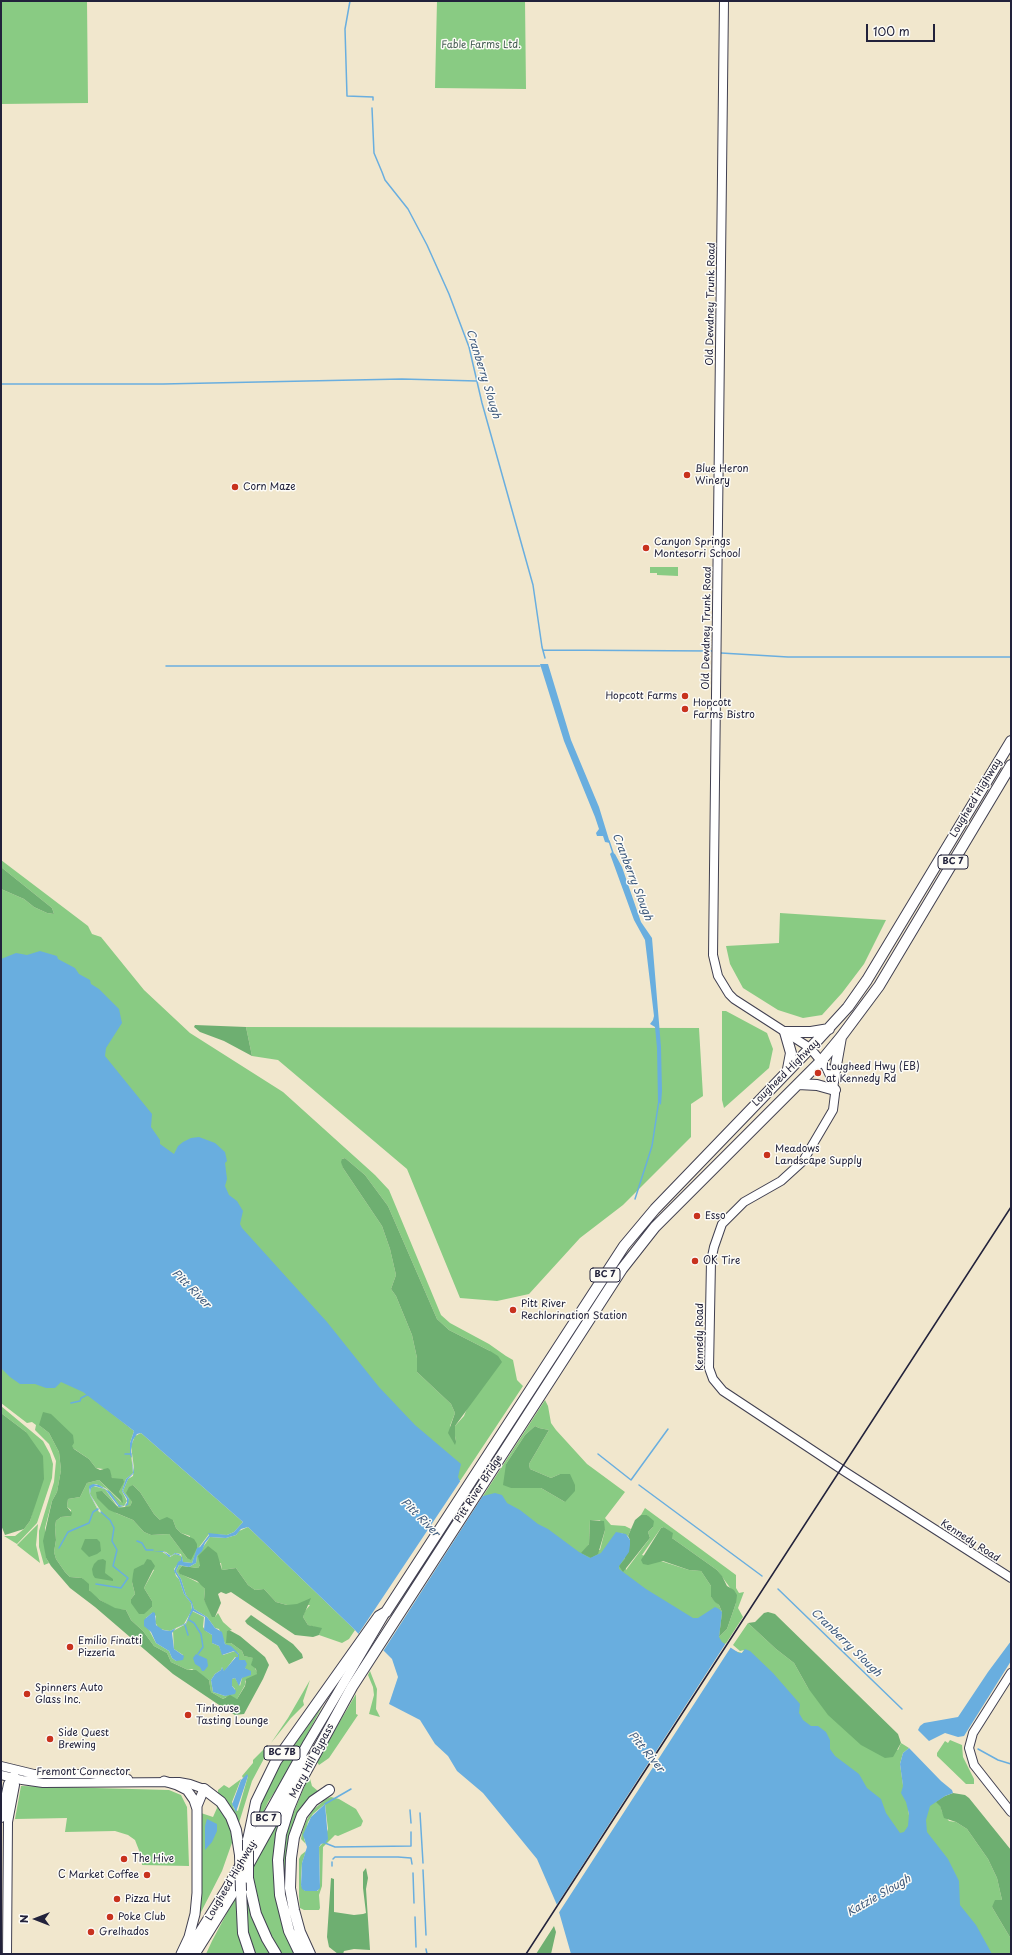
<!DOCTYPE html>
<html>
<head>
<meta charset="utf-8">
<style>
	body { margin:0 }
	#map { position:relative; width:1012px; height:1955px; overflow:hidden; background:#f1e7cd; font-family:"Playpen Sans",sans-serif }
	canvas { display:block }
	.frame { position:absolute; inset:0; border:2px solid #22223b; pointer-events:none }
	.north { position:absolute; left:16px; top:1899px; width:40px; height:40px; -webkit-text-stroke:3px #fdfcf7; paint-order:stroke; rotate:270deg; font-size:11px; font-weight:700; line-height:16px; text-align:center; color:#22223b }
	.north::after { content:''; display:block; margin:auto; width:14px; height:18px; background:#22223b; clip-path:polygon(50% 0,100% 100%,50% 72%,0 100%) }
	.scale { position:absolute; left:866px; top:24px; width:69px; height:18px; box-sizing:border-box; border:2px solid #22223b; border-top:0; padding-left:5px; font-size:12px; line-height:14px; white-space:nowrap; color:#22223b; -webkit-text-stroke:3px #fdfcf7; paint-order:stroke }
</style>
</head>
<body>
<div id="map">
<canvas width="1012" height="1955"></canvas>
<div class="frame"></div>
<div class="north">N</div>
<div class="scale">100 m</div>
</div>
<script>
const c = document.querySelector('canvas').getContext('2d');
c.lineJoin = 'round';
function paint(path, color) { c.fillStyle = color; c.fill(path, 'evenodd'); }
const shape = rows => new Path2D(rows.map(r => 'M' + r).join(''));
function trace(path, color, width, dash) { c.strokeStyle = color; c.lineWidth = width; c.lineCap = dash ? 'butt' : 'round'; c.setLineDash(dash || []); c.stroke(path); }
function label(font, color, halo, rows, align = 'center') {
  c.font = font + ' "Playpen Sans",sans-serif'; c.lineWidth = 3; c.setLineDash([]); c.textBaseline = 'middle'; c.strokeStyle = halo; c.fillStyle = color; for (const [text, x, y, turn = 0] of rows) {
    c.save(); c.translate(x, y); c.rotate((+turn || 0) * Math.PI / 180); c.textAlign = isNaN(turn) ? turn : align; if (halo) c.strokeText(text, 0, 0); c.fillText(text, 0, 0); c.restore();
  }
}
paint(shape([
	[1,1,87,1,88,103,1,104],
	[437,1,525,1,526,89,435,88],
	[650,567,678,567,678,576,657,575,657,573,650,573],
	[1,860,88,926,92,934,101,937,144,990,190,1033,283,1092,375,1175,389,1190,441,1315,450,1323,489,1344,506,1356,513,1360,517,1380,523,1386,460,1481,184,1171,1,987,1,889,24,899,34,907,47,913,54,914,52,908,1,867],
	[345,1158,365,1175,388,1206,437,1319,449,1330,490,1351,464,1416,455,1426,455,1436,456,1442,450,1426,455,1413,451,1404,417,1372,417,1358,412,1335,396,1296,391,1289,396,1275,390,1249,382,1226,343,1168,342,1159],
	[780,913,886,920,864,964,842,993,822,1015,803,1018,778,1010,743,988,730,964,726,946,779,943],
	[722,1011,726,1011,767,1033,773,1049,769,1068,724,1108,722,1100],
	[246,1027,699,1028,703,1096,691,1104,691,1137,623,1205,580,1238,529,1294,497,1301,460,1298,407,1169,278,1060,252,1056],
	[1,1355,52,1366,134,1431,130,1443,133,1473,126,1479,122,1491,127,1501,124,1506,119,1505,107,1489,96,1484,92,1485,89,1489,90,1495,99,1512,102,1513,90,1494,91,1488,93,1486,105,1489,117,1506,125,1507,129,1499,123,1491,128,1479,133,1476,134,1468,131,1446,135,1436,141,1433,243,1522,234,1532,227,1535,209,1534,197,1550,192,1563,183,1562,181,1554,175,1553,171,1556,166,1552,161,1551,170,1557,175,1554,181,1556,181,1560,174,1569,176,1576,179,1579,184,1594,191,1603,192,1610,184,1624,170,1631,159,1629,155,1622,156,1616,152,1613,146,1618,148,1628,156,1643,169,1651,172,1658,176,1661,183,1655,174,1649,173,1631,186,1624,192,1611,204,1617,203,1627,206,1631,212,1635,212,1643,219,1646,223,1655,235,1651,239,1656,238,1658,235,1657,224,1672,222,1667,221,1670,215,1674,211,1680,213,1692,225,1696,232,1693,235,1689,232,1686,232,1679,235,1678,240,1686,242,1678,247,1670,245,1668,244,1660,241,1661,239,1660,239,1654,225,1644,219,1629,215,1628,207,1617,194,1609,192,1603,186,1595,181,1579,176,1571,179,1565,189,1567,196,1563,197,1556,210,1537,226,1538,236,1535,239,1531,248,1527,355,1630,349,1639,342,1643,319,1635,321,1629,308,1625,303,1617,305,1611,310,1605,287,1605,276,1602,264,1589,255,1590,248,1585,236,1568,222,1570,221,1563,200,1565,198,1568,182,1566,178,1571,181,1574,201,1584,205,1589,204,1600,215,1617,218,1613,223,1622,232,1630,227,1631,227,1636,231,1643,242,1651,244,1656,254,1658,252,1662,258,1674,245,1681,245,1685,237,1699,226,1697,223,1699,211,1692,209,1680,192,1669,188,1670,171,1662,167,1653,154,1646,143,1631,131,1620,126,1610,115,1609,100,1600,91,1593,82,1578,70,1577,65,1572,56,1559,54,1552,56,1540,55,1527,56,1521,61,1517,71,1516,71,1510,67,1507,68,1499,80,1497,87,1483,99,1480,121,1502,119,1492,122,1485,112,1478,110,1474,103,1469,96,1468,89,1459,39,1425,49,1433,59,1452,61,1470,57,1492,52,1501,45,1528,46,1558,49,1563,44,1565,39,1547,39,1531,54,1482,56,1461,49,1444,35,1430,36,1425,32,1422,27,1423,1,1403],
	[133,1485,140,1492,154,1514,160,1520,173,1520,176,1528,181,1533,190,1536,187,1558,169,1534,151,1535,144,1532,133,1520,116,1513,102,1491,119,1508,127,1507,130,1506,132,1502,129,1496],
	[144,1564,154,1570,144,1588,152,1601,152,1607,148,1610,131,1599,135,1594,132,1582],
	[545,1400,548,1406,551,1423,556,1430,587,1464,625,1492,605,1518,611,1525,625,1526,631,1529,628,1536,621,1533,626,1570,650,1538,648,1532,653,1527,647,1515,641,1515,645,1508,736,1575,736,1588,739,1593,744,1592,738,1608,743,1617,725,1645,591,1560,483,1496],
	[535,1426,539,1428,549,1430,529,1464,530,1469,551,1478,560,1474,565,1502,541,1488,511,1488,506,1464,525,1435],
	[590,1520,600,1520,605,1530,600,1550,585,1550,589,1544],
	[664,1527,672,1533,672,1538,717,1570,731,1589,736,1603,727,1629,719,1637,722,1612,719,1605,711,1597,711,1586,701,1571,689,1570,642,1555,661,1528],
	[1,1406,43,1441,50,1454,53,1464,52,1478,37,1523,17,1544,4,1536,15,1536,24,1529,30,1521,35,1503,26,1432,1,1413],
	[38,1524,36,1545,40,1563,17,1545],
	[748,1623,776,1649,794,1663,808,1688,898,1750,901,1743,909,1748,903,1753,900,1764,903,1785,907,1797,913,1852,734,1651,742,1653,744,1650,740,1651,733,1645],
	[370,1671,377,1689,376,1709,380,1717,369,1714,374,1695,373,1687,368,1675],
	[310,1680,303,1701,304,1705,291,1718,271,1743,288,1718],
	[356,1694,356,1714,358,1715,329,1758,319,1765,317,1762,322,1752],
	[323,1705,282,1781,268,1802,254,1833,260,1806,275,1772],
	[950,1740,962,1745,963,1757,974,1779,974,1784,966,1784,937,1756,937,1753,945,1741,948,1743],
	[266,1747,268,1751,252,1781,238,1826,218,1796,218,1790,224,1785,229,1788,241,1779,232,1802,234,1809,238,1811,248,1776,243,1778,242,1776,253,1763,253,1760],
	[309,1775,312,1786,318,1791,292,1830,297,1934,294,1931,284,1896,282,1856,287,1829],
	[21,1786,169,1790,181,1795,187,1807,189,1866,142,1865,142,1858,135,1840,128,1835,115,1831,65,1832,67,1818,15,1819],
	[945,1796,940,1805,942,1812,949,1821,956,1822,967,1829,988,1859,997,1878,1002,1900,992,1907,1011,1939,1011,1954,974,1954,926,1882,925,1805],
	[331,1797,339,1799,356,1809,363,1821,361,1826,338,1836,335,1835,323,1847,322,1886,319,1895,320,1908,319,1910,304,1910,300,1908,299,1896,299,1859,301,1855,306,1851,302,1863,301,1877,301,1885,305,1891,318,1891,320,1882,319,1847,323,1843,328,1829,325,1804,313,1814,308,1822,304,1839,306,1844,301,1839,302,1833,306,1821,313,1810,326,1799],
	[215,1800,224,1810,234,1837,222,1871,199,1916,201,1813,213,1817,217,1808],
	[284,1809,274,1855,275,1894,282,1923,295,1954,282,1954,272,1939,261,1912,254,1884,252,1869],
	[245,1887,271,1954,255,1954,251,1946,248,1936],
	[237,1894,246,1954,206,1954,212,1941]
]), '#89cb83');
paint(shape([
	[1,867,52,908,54,914,47,913,34,907,24,899,1,889],
	[195,1025,246,1027,252,1056,224,1041,200,1032,194,1027],
	[345,1158,365,1175,388,1206,437,1319,449,1330,490,1351,498,1356,502,1362,455,1426,455,1436,456,1442,455,1445,448,1433,455,1413,451,1404,417,1372,417,1358,412,1335,396,1296,391,1289,396,1275,390,1249,382,1226,343,1168,341,1162,342,1159],
	[43,1412,51,1414,73,1435,74,1443,72,1446,74,1449,89,1459,96,1468,100,1470,108,1468,110,1470,112,1478,123,1479,124,1482,119,1492,122,1496,123,1503,99,1480,87,1483,80,1497,68,1499,67,1507,72,1513,71,1516,61,1517,56,1521,55,1527,56,1540,54,1552,56,1559,65,1572,70,1577,82,1578,89,1584,89,1590,100,1600,115,1608,126,1610,131,1620,143,1631,154,1646,167,1653,171,1662,188,1670,196,1670,209,1680,211,1692,223,1699,230,1695,237,1699,245,1686,246,1679,257,1674,256,1669,251,1665,253,1658,244,1656,242,1651,231,1643,226,1643,227,1631,229,1630,240,1636,265,1657,269,1665,263,1679,244,1714,235,1715,225,1709,173,1674,95,1607,70,1588,51,1566,46,1558,43,1541,52,1501,57,1492,61,1470,59,1452,49,1433,39,1425],
	[1,1413,26,1432,43,1456,44,1479,30,1521,24,1529,5,1535,1,1525],
	[535,1426,539,1428,549,1430,529,1464,530,1469,551,1478,560,1474,570,1474,575,1485,575,1491,565,1502,541,1488,511,1488,503,1485,506,1464,525,1435],
	[133,1485,140,1492,154,1514,160,1520,167,1517,173,1520,176,1528,181,1533,194,1539,197,1544,197,1548,191,1560,187,1558,169,1534,151,1535,144,1532,133,1520,109,1510,97,1498,96,1492,102,1491,119,1508,130,1506,132,1502,126,1493,129,1487],
	[641,1515,647,1515,654,1521,653,1527,648,1532,650,1538,623,1572,619,1566,624,1560,630,1540,628,1536,635,1520],
	[590,1520,604,1521,605,1530,598,1554,591,1558,581,1553,589,1544],
	[664,1527,673,1533,672,1538,717,1570,722,1576,727,1586,734,1590,737,1595,736,1603,727,1629,719,1637,722,1612,719,1605,715,1602,711,1597,711,1586,701,1571,689,1570,663,1561,648,1565,643,1564,641,1560,661,1528],
	[85,1539,97,1539,100,1542,101,1551,97,1554,89,1557,81,1549],
	[208,1546,217,1553,222,1570,236,1568,248,1585,255,1590,264,1589,276,1602,287,1605,297,1604,311,1598,303,1617,308,1625,322,1628,319,1635,313,1637,295,1635,231,1592,226,1594,221,1592,218,1594,221,1603,215,1617,212,1617,204,1600,205,1589,197,1581,180,1574,178,1571,182,1566,198,1568,200,1565,198,1556],
	[103,1559,106,1561,105,1573,113,1579,113,1581,95,1578,93,1575,92,1569,94,1564,98,1560],
	[147,1559,151,1560,155,1566,144,1588,152,1601,152,1607,144,1614,139,1614,131,1603,131,1599,135,1594,132,1582,133,1574,134,1569,144,1564],
	[768,1612,775,1614,898,1734,901,1743,893,1757,885,1758,861,1745,828,1715,808,1688,794,1663,776,1649,748,1623,755,1622,764,1613],
	[251,1615,293,1644,302,1654,303,1658,289,1664,277,1645,247,1624,245,1621],
	[953,1793,965,1795,969,1798,1011,1850,1011,1939,992,1907,995,1900,1002,1900,997,1878,988,1859,967,1829,956,1822,944,1818,940,1806,936,1802,945,1796],
	[366,1868,368,1878,366,1889,370,1950,354,1949,344,1951,343,1954,338,1954,329,1947,327,1937,331,1878,334,1879,334,1912,354,1915,363,1914,366,1913,363,1888,363,1872],
	[554,1926,556,1932,551,1954,536,1954]
]), '#6eaf71');
paint(shape([
	[540,664,548,664,571,740,599,807,610,843,605,842,603,836,597,836,596,833,599,829,595,817,564,741],
	[612,852,615,854,622,867,641,922,652,938,661,1047,662,1091,661,1105,658,1101,657,1048,655,1027,650,1024,653,1020,654,1016,645,940,634,920,610,854],
	[40,951,57,956,58,959,75,968,79,974,90,980,91,984,99,989,119,1009,122,1023,106,1048,105,1056,152,1114,151,1127,160,1140,160,1144,174,1154,178,1146,183,1142,191,1138,199,1137,215,1143,225,1152,227,1161,225,1163,227,1179,225,1186,229,1195,237,1201,243,1211,240,1224,242,1228,327,1322,379,1387,415,1425,461,1464,458,1477,460,1481,483,1496,495,1493,502,1495,507,1503,520,1510,538,1524,548,1529,579,1552,590,1558,601,1553,616,1532,626,1534,630,1540,630,1545,629,1552,619,1566,619,1569,646,1589,693,1618,698,1618,715,1607,719,1609,722,1612,719,1637,722,1642,739,1653,742,1653,745,1649,750,1651,773,1673,800,1704,799,1713,803,1720,811,1726,818,1726,826,1732,830,1740,830,1749,835,1756,859,1774,867,1788,881,1799,886,1813,900,1833,904,1832,908,1826,909,1814,906,1802,901,1793,903,1786,900,1764,903,1753,909,1748,941,1781,952,1790,953,1793,945,1796,930,1806,926,1820,927,1832,948,1859,959,1881,960,1905,976,1925,992,1954,571,1954,557,1905,537,1859,483,1793,457,1771,448,1756,435,1744,420,1720,389,1704,398,1677,392,1659,384,1651,370,1647,355,1630,248,1527,241,1529,236,1535,226,1538,210,1537,205,1543,202,1551,197,1556,196,1563,189,1567,179,1565,176,1571,181,1579,186,1595,192,1602,194,1609,207,1617,215,1628,222,1632,225,1644,231,1646,239,1654,239,1660,245,1660,247,1664,245,1668,251,1671,251,1675,242,1678,239,1686,235,1678,232,1679,232,1686,236,1691,235,1694,225,1696,213,1692,211,1680,215,1674,221,1670,222,1667,224,1671,236,1657,238,1657,238,1655,234,1651,222,1655,219,1646,212,1643,212,1635,204,1630,205,1617,193,1611,186,1624,176,1628,172,1633,174,1649,184,1656,183,1660,176,1661,172,1658,169,1651,156,1643,151,1632,144,1626,144,1620,146,1618,153,1612,155,1613,156,1625,163,1630,170,1631,186,1623,192,1608,191,1603,184,1594,179,1579,174,1571,178,1562,181,1560,181,1556,175,1554,169,1557,164,1552,152,1551,163,1551,171,1556,175,1553,179,1554,182,1557,183,1562,192,1563,197,1548,200,1547,209,1535,208,1533,227,1535,234,1532,243,1522,141,1433,137,1434,133,1440,131,1450,134,1473,128,1479,123,1491,129,1499,128,1505,119,1507,105,1489,95,1486,91,1488,90,1494,101,1514,90,1495,89,1486,93,1484,99,1485,110,1492,119,1505,124,1506,127,1503,127,1499,122,1491,126,1479,133,1473,132,1458,130,1455,130,1443,134,1431,83,1392,61,1382,55,1388,46,1388,35,1384,20,1384,10,1377,1,1368,1,959,16,953,27,955],
	[1011,1641,1011,1661,964,1736,958,1737,945,1733,929,1741,918,1730,920,1726,924,1723,958,1717,988,1672],
	[196,1654,207,1659,208,1666,204,1671,202,1671,200,1667,195,1664,193,1658],
	[247,1774,248,1776,236,1812,232,1804,233,1802,241,1780],
	[325,1804,328,1839,325,1843,321,1844,319,1847,320,1888,317,1891,305,1891,302,1889,301,1885,302,1863,307,1847,303,1835,311,1817],
	[207,1819,217,1824,217,1831,212,1842,205,1850,205,1826]
]), '#69aedf');
paint(shape([
	[461,1480,484,1494,382,1653,369,1649,357,1636],
	[726,1643,731,1647,558,1914,556,1906]
]), '#f1e7cd');
trace(shape([
	[350,1,345,29,347,96,373,97,373,100],
	[372,108,374,153,382,172,385,180,408,209,427,245,449,294,469,347,482,403,533,585,542,647,545,658],
	[1,384,163,384,402,379,477,381],
	[543,650,713,651],
	[721,653,788,657,1011,657],
	[166,666,540,666],
	[609,841,613,853],
	[635,1199,652,1146,659,1100],
	[71,1403,80,1401,81,1398,89,1394],
	[125,1454,131,1454],
	[598,1454,631,1480],
	[631,1480,668,1429],
	[639,1485,762,1576],
	[137,1541,142,1543,146,1550,153,1550],
	[59,1548,68,1532,89,1523,93,1512,98,1509],
	[96,1584,121,1588,128,1578,113,1566,117,1550,112,1541,114,1528,110,1520,101,1512],
	[778,1589,902,1709],
	[189,1620,194,1623,201,1634,203,1647,198,1654],
	[185,1625,188,1635],
	[978,1749,998,1760,1011,1764],
	[325,1804,351,1789],
	[410,1810,411,1823],
	[420,1813,423,1863],
	[325,1843,335,1847,411,1846,411,1832],
	[333,1859,335,1857,398,1857,411,1858,412,1864],
	[332,1866,332,1862],
	[423,1870,426,1935],
	[413,1873,414,1903],
	[415,1917,416,1947],
	[426,1949,427,1954]
]), '#69aedf', 1.5);
const secondary = shape([
	[724,1,713,955,718,976,729,994,734,999,810,1048,826,1067,833,1082,835,1094,833,1110,803,1161,781,1181,744,1202,722,1224,714,1247,711,1261,709,1368,713,1379,723,1391,847,1473,1011,1578],
	[1011,1673,973,1733,969,1748,974,1765,1011,1812],
	[1,1766,34,1774,91,1774,128,1779],
	[1,1775,22,1780,43,1783,179,1782,190,1784,204,1789],
	[1,1818,8,1784,14,1775],
	[7,1954,8,1822,15,1785,13,1779]
]);
const primary = shape([
	[164,1781,177,1785,187,1790,194,1800,197,1809],
	[181,1954,189,1937,195,1914,197,1893,197,1806,204,1789],
	[186,1954,226,1890,308,1743,385,1613],
	[195,1954,235,1890,307,1760]
]);
const highway = shape([
	[788,1069,791,1053,785,1032,811,1032,829,1029],
	[833,1082,841,1037],
	[798,1084,817,1085,835,1090],
	[204,1789,221,1802,231,1817,236,1830,240,1855],
	[248,1840,256,1802,276,1761,379,1616,386,1612,624,1246,655,1209,816,1042,848,1007,867,980,1011,741],
	[248,1878,256,1914,267,1939,276,1954],
	[241,1891,243,1933,250,1954],
	[300,1954,289,1931,280,1895,278,1860,281,1834,289,1808,299,1784,352,1687,622,1269,655,1227,822,1060,841,1037,879,986,1011,765],
	[310,1954,300,1932,294,1910,290,1888,291,1858,294,1837,302,1815,313,1801,329,1790]
]);
trace(secondary, '#414051', 10);
trace(primary, '#414051', 11);
trace(highway, '#414051', 12);
trace(secondary, '#fff', 8);
trace(primary, '#fff', 9);
trace(highway, '#fff', 10);
trace(shape([
	[526,1954,1011,1207]
]), '#22223b', 1.5);
const highwayBridge = shape([
	[248,1840,248,1878],
	[240,1855,241,1891]
]);
trace(highwayBridge, '#414051', 12, []);
trace(highwayBridge, '#fff', 10);
for (const [x, y, r, color] of [
	[687,475,4,"#c8321e"],
	[235,487,4,"#c8321e"],
	[646,548,4,"#c8321e"],
	[685,696,4,"#c8321e"],
	[685,709,4,"#c8321e"],
	[818,1073,4,"#c8321e"],
	[767,1155,4,"#c8321e"],
	[697,1216,4,"#c8321e"],
	[695,1261,4,"#c8321e"],
	[513,1310,4,"#c8321e"],
	[70,1647,4,"#c8321e"],
	[27,1694,4,"#c8321e"],
	[188,1715,4,"#c8321e"],
	[50,1739,4,"#c8321e"],
	[124,1859,4,"#c8321e"],
	[147,1875,4,"#c8321e"],
	[117,1899,4,"#c8321e"],
	[110,1917,4,"#c8321e"],
	[91,1932,4,"#c8321e"]
]) { const dot = new Path2D(); dot.arc(x, y, r, 0, 2 * Math.PI); c.fillStyle = color; c.fill(dot); trace(dot, '#fdfcf7', 1.5); }
for (const [x, y, w] of [
	[953,862,30],
	[605,1275,30],
	[282,1753,36],
	[266,1819,30]
]) { const box = new Path2D(); box.roundRect(x - w / 2, y - 7, w, 14, 3); c.fillStyle = '#fdfcf7'; c.fill(box); trace(box, '#22223b', 1); }
label('bold 9px', '#22223b', null, [
	["BC 7",953,862],
	["BC 7",605,1275],
	["BC 7B",282,1753],
	["BC 7",266,1819]
]);
label('10px', '#465d54', '#fdfcf7', [
	["Fable Farms Ltd.",481,45]
]);
label('10px', '#22223b', '#fdfcf7', [
	["Old Dewdney Trunk Road",711,304,-89],
	["Old Dewdney Trunk Road",707,628,-89],
	["Lougheed Highway",976,798,-59],
	["Lougheed Highway",786,1073,-45],
	["Kennedy Road",700,1337,-90],
	["Pitt River Bridge",479,1489,-57],
	["Kennedy Road",970,1541,33],
	["Mary Hill Bypass",312,1761,-62],
	["Fremont Connector",83,1772],
	["Lougheed Highway",231,1881,-60]
]);
label('10px', '#22223b', '#fdfcf7', [
	["Blue Heron",695,469],
	["Winery",695,481],
	["Corn Maze",243,487],
	["Canyon Springs",654,542],
	["Montesorri School",654,554],
	["Hopcott Farms",677,696,"right"],
	["Hopcott",693,703],
	["Farms Bistro",693,715],
	["Lougheed Hwy (EB)",826,1067],
	["at Kennedy Rd",826,1079],
	["Meadows",775,1149],
	["Landscape Supply",775,1161],
	["Esso",705,1216],
	["OK Tire",703,1261],
	["Pitt River",521,1304],
	["Rechlorination Station",521,1316],
	["Emilio Finatti",78,1641],
	["Pizzeria",78,1653],
	["Spinners Auto",35,1688],
	["Glass Inc.",35,1700],
	["Tinhouse",196,1709],
	["Tasting Lounge",196,1721],
	["Side Quest",58,1733],
	["Brewing",58,1745],
	["The Hive",132,1859],
	["C Market Coffee",139,1875,"right"],
	["Pizza Hut",125,1899],
	["Poke Club",118,1917],
	["Grelhados",99,1932]
], 'left');
label('italic 11px', '#3e5a7d', '#fdfcf7', [
	["Cranberry Slough",483,374,73],
	["Cranberry Slough",632,877,69],
	["Pitt River",191,1289,45],
	["Pitt River",420,1518,45],
	["Cranberry Slough",846,1643,44],
	["Pitt River",646,1752,50],
	["Katzie Slough",879,1896,-30]
]);
</script>
</body>
</html>
